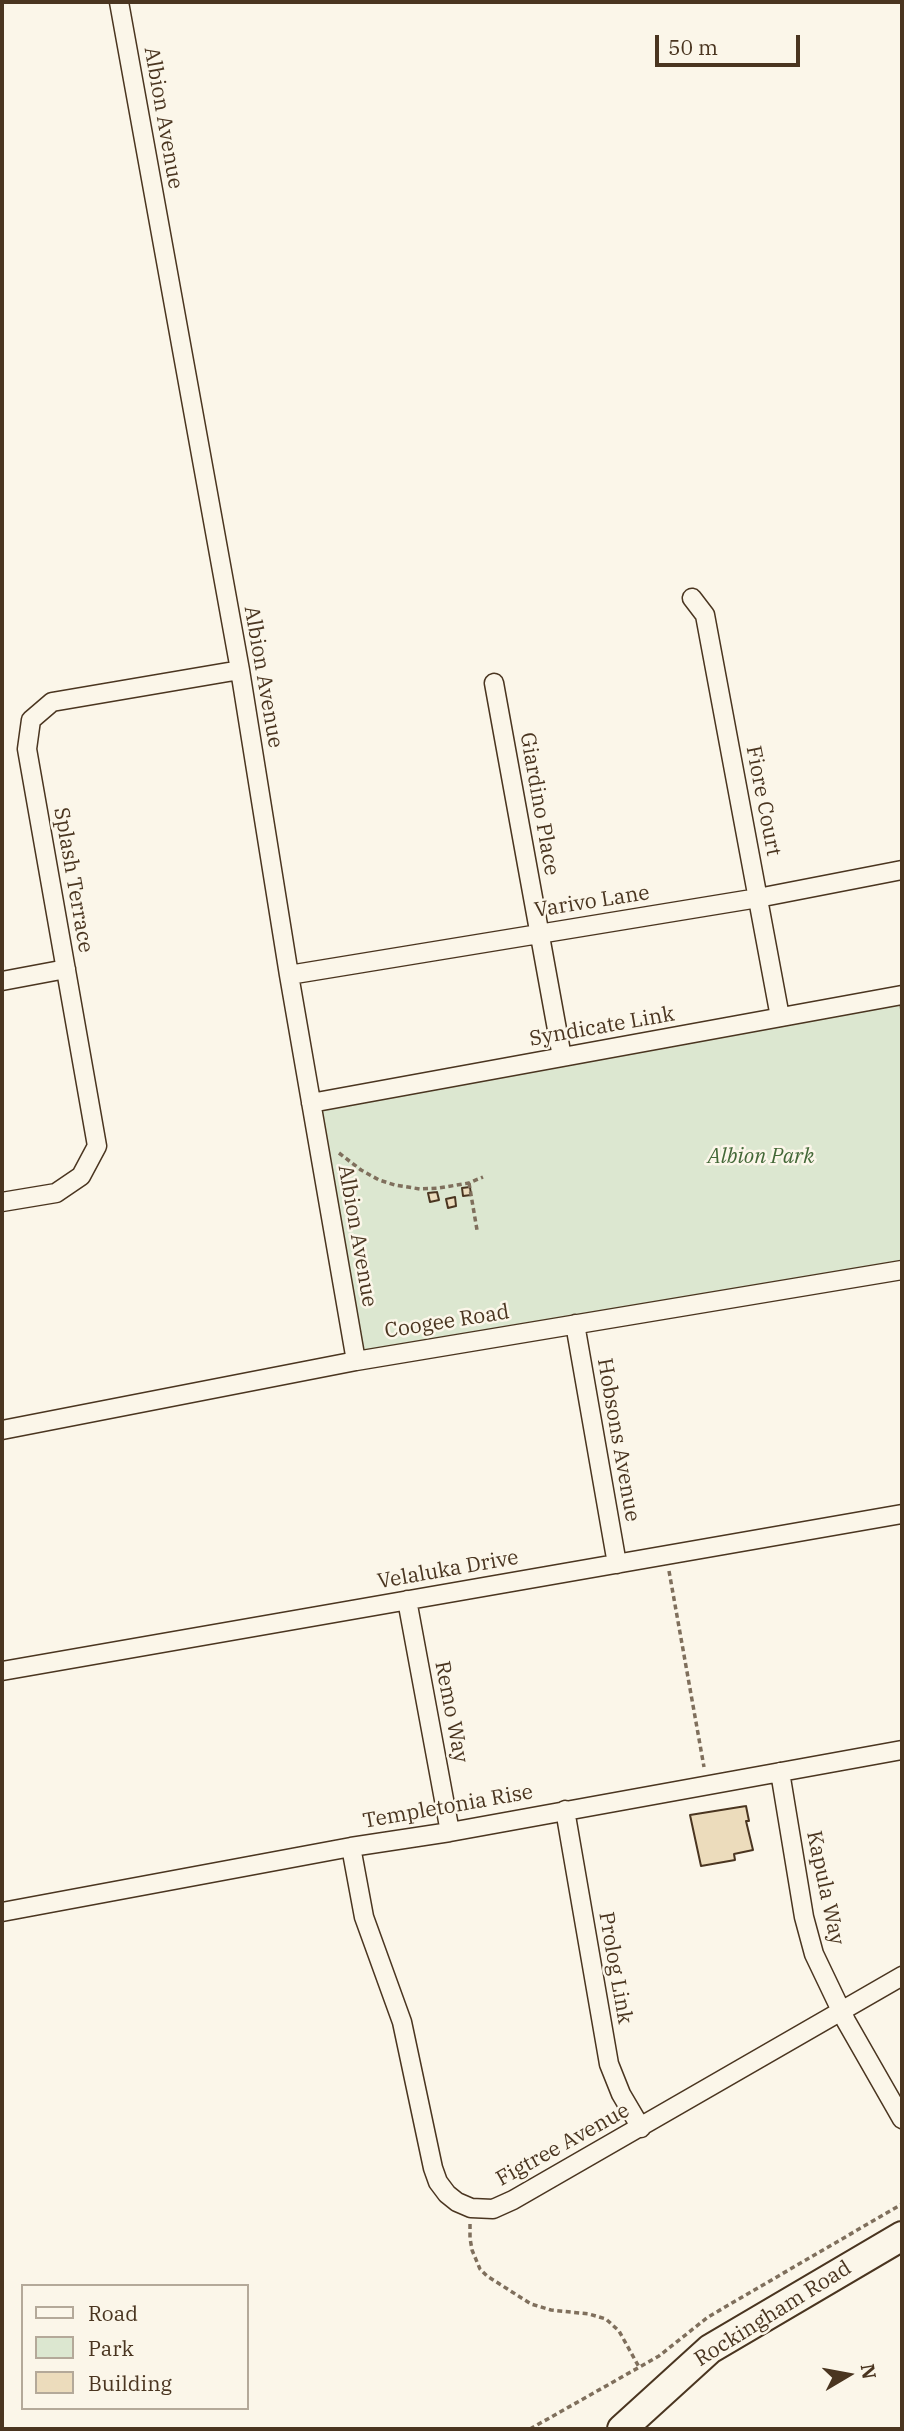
<!DOCTYPE html>
<html>
<head>
<meta charset="utf-8">
<style>
	body { margin:0 }
	#map { position:relative; width:904px; height:2431px; overflow:hidden; background:#fbf6e9; font-family:"IBM Plex Serif",serif }
	canvas { display:block }
	.frame { position:absolute; inset:0; border:4px solid #4a3520; pointer-events:none }
	.legend { position:absolute; left:21px; top:2284px; width:228px; height:126px; box-sizing:border-box; background:#fbf6e9; border:2px solid #b4a999; margin:0; padding:9px 12px; list-style:none; font-size:21px; color:#4a3520 }
	.legend li { display:flex; align-items:center; gap:14px; height:35px }
	.legend b { width:35px; border:2px solid #b4a999 }
	.north { position:absolute; left:813px; top:2340px; width:70px; height:70px; -webkit-text-stroke:5px #fbf6e9; paint-order:stroke; rotate:80deg; font-size:19px; font-weight:700; line-height:28px; text-align:center; color:#4a3520 }
	.north::after { content:''; display:block; margin:auto; width:24px; height:32px; background:#4a3520; clip-path:polygon(50% 0,100% 100%,50% 72%,0 100%) }
	.scale { position:absolute; left:655px; top:35px; width:145px; height:32px; box-sizing:border-box; border:4px solid #4a3520; border-top:0; padding-left:9px; font-size:21px; line-height:24px; white-space:nowrap; color:#4a3520; -webkit-text-stroke:5px #fbf6e9; paint-order:stroke }
</style>
</head>
<body>
<div id="map">
<canvas width="904" height="2431"></canvas>
<div class="frame"></div>
<ul class="legend">
<li><b style="height:9px;background:#fbf6e9"></b>Road</li>
<li><b style="height:19px;background:#dce7d0"></b>Park</li>
<li><b style="height:19px;background:#ecdcbc"></b>Building</li>
</ul>
<div class="north">N</div>
<div class="scale">50 m</div>
</div>
<script>
const c = document.querySelector('canvas').getContext('2d');
c.lineJoin = 'round';
function paint(path, color) { c.fillStyle = color; c.fill(path, 'evenodd'); }
const shape = rows => new Path2D(rows.map(r => 'M' + r).join(''));
function trace(path, color, width, dash) { c.strokeStyle = color; c.lineWidth = width; c.lineCap = dash ? 'butt' : 'round'; c.setLineDash(dash || []); c.stroke(path); }
function label(font, color, halo, rows, align = 'center') {
  c.font = font + ' "IBM Plex Serif",serif'; c.lineWidth = 5; c.setLineDash([]); c.textBaseline = 'middle'; c.strokeStyle = halo; c.fillStyle = color; for (const [text, x, y, turn = 0] of rows) {
    c.save(); c.translate(x, y); c.rotate((+turn || 0) * Math.PI / 180); c.textAlign = isNaN(turn) ? turn : align; if (halo) c.strokeText(text, 0, 0); c.fillText(text, 0, 0); c.restore();
  }
}
const green = shape([
	[899,996,902,1016,902,1270,356,1361,311,1103,899,996]
]);
paint(green, '#dce7d0');
trace(green, '#887966', 2);
const building = shape([
	[470,1187,471,1195,463,1196,462,1188,470,1187],
	[437,1192,439,1200,430,1202,428,1193,437,1192],
	[455,1197,456,1206,448,1208,446,1199,455,1197],
	[746,1806,749,1821,746,1821,753,1850,734,1854,735,1860,701,1866,690,1815,746,1806]
]);
paint(building, '#ecdcbc');
trace(building, '#4a3520', 2);
const minor = shape([
	[119,2,240,670,289,975,356,1361],
	[692,598,705,615,780,1017],
	[494,683,562,1057],
	[289,975,758,898,902,870],
	[2,981,66,969],
	[311,1103,902,995],
	[2,1202,56,1193,81,1176,97,1146,27,749,31,720,52,702,240,670],
	[575,1324,617,1564],
	[2,1430,356,1361,902,1270],
	[407,1600,450,1832],
	[2,1671,902,1514],
	[780,1772,804,1917,814,1954,846,2021,902,2119],
	[565,1810,609,2064,621,2094,641,2128],
	[351,1847,364,1917,402,2022,433,2168,438,2182,447,2194,457,2202,471,2208,493,2209,513,2200,902,1976],
	[2,1912,351,1847,450,1832,902,1750]
]);
const primary = shape([
	[622,2429,710,2349,902,2236]
]);
trace(minor, '#4a3520', 21);
trace(primary, '#4a3520', 32);
trace(shape([
	[339,1153,361,1170,379,1180,395,1185,420,1189,439,1188,469,1183,483,1177],
	[469,1183,477,1230],
	[669,1571,704,1767],
	[470,2224,470,2238,472,2250,480,2269,487,2276,531,2304,551,2310,589,2314,606,2319,619,2331,639,2367],
	[530,2429,659,2356,708,2317,902,2204]
]), '#7f6f5c', 3.5, [5, 3.5]);
trace(minor, '#fbf6e9', 18);
trace(primary, '#fbf6e9', 28);
label('21px', '#4a3520', '#fbf6e9', [
	["Albion Avenue",163,118,80],
	["Albion Avenue",263,677,80],
	["Fiore Court",763,801,79],
	["Giardino Place",539,804,80],
	["Splash Terrace",73,880,80],
	["Varivo Lane",592,902,-9],
	["Syndicate Link",602,1027,-10],
	["Albion Avenue",357,1236,80],
	["Coogee Road",447,1322,-9],
	["Hobsons Avenue",618,1440,80],
	["Velaluka Drive",448,1570,-10],
	["Remo Way",451,1712,79],
	["Templetonia Rise",448,1807,-10],
	["Kapula Way",825,1888,78],
	["Prolog Link",615,1968,80],
	["Figtree Avenue",563,2145,-29],
	["Rockingham Road",773,2314,-32]
]);
label('italic 21px', '#436837', '#fbf6e9', [
	["Albion Park",761,1157]
]);
</script>
</body>
</html>
